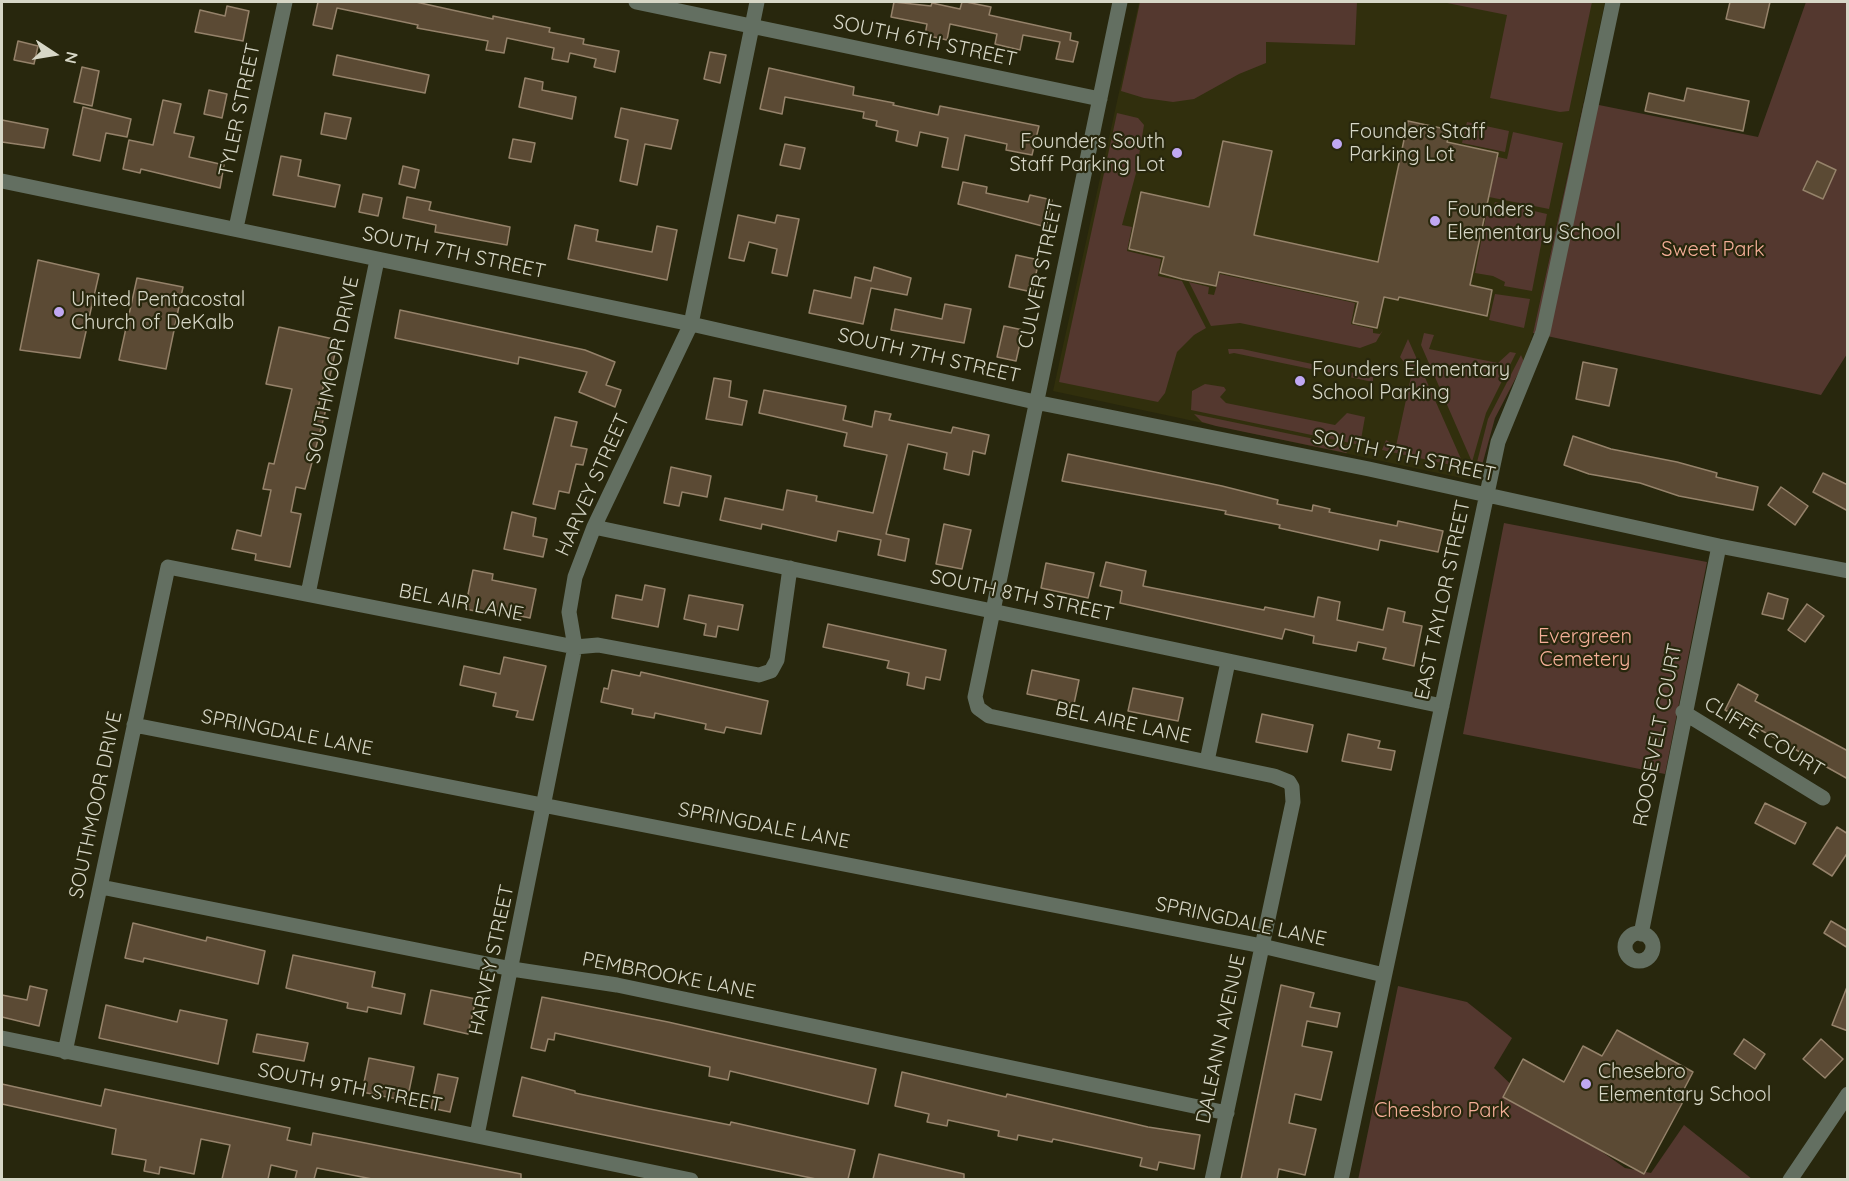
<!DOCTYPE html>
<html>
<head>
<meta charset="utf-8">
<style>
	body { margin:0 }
	#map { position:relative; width:1849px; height:1181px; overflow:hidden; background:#28270d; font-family:Quicksand,sans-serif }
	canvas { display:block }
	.frame { position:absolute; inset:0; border:3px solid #d7d7c7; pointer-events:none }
	.north { position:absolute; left:24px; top:24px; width:60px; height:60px; -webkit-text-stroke:4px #28270d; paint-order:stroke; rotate:102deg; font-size:16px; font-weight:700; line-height:24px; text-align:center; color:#d7d7c7 }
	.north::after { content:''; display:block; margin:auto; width:21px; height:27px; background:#d7d7c7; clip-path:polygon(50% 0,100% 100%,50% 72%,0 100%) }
</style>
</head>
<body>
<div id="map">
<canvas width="1849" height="1181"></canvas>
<div class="frame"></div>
<div class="north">N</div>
</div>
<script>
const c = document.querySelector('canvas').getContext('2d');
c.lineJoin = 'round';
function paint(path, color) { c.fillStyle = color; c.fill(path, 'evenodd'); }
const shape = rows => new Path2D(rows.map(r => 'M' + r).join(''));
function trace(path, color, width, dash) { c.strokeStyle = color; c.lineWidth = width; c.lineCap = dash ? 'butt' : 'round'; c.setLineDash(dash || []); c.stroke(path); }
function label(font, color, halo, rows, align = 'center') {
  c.font = font + ' Quicksand,sans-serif'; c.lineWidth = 4.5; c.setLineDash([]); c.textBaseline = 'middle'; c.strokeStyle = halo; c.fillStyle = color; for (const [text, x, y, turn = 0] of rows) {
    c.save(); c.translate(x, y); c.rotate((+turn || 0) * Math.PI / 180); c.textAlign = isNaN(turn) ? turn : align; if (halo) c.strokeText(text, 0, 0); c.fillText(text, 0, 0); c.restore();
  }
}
paint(shape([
	[1139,2,1605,2,1533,333,1525,360,1495,418,1477,478,1466,479,1053,391]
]), '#312f0d');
paint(shape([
	[1140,2,1357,2,1355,45,1266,42,1266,63,1239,74,1194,99,1173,102,1144,98,1121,91],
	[1442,2,1592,2,1569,111,1560,112,1490,98,1507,15],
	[1806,2,1847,2,1847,354,1821,395,1533,333,1584,102,1758,137],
	[1117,113,1138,118,1144,125,1136,173,1122,225,1132,227,1127,251,1161,259,1158,276,1182,281,1206,328,1194,335,1177,352,1165,393,1158,402,1059,382],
	[1467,122,1509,131,1505,152,1462,143],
	[1513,132,1563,143,1549,209,1489,197,1498,157,1507,159],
	[1495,202,1547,214,1532,291,1504,286,1505,282,1493,276,1475,273,1486,216,1490,216],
	[1220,274,1355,303,1351,324,1373,329,1373,333,1380,334,1383,330,1376,342,1360,348,1240,323,1211,326,1189,282,1209,287,1208,294,1214,295],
	[1495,294,1530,299,1524,328,1489,320],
	[1424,333,1434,335,1429,349,1498,363,1510,352,1516,353,1486,413,1472,462,1421,345],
	[1408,339,1465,468,1382,450,1386,440,1396,446,1412,372,1400,357],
	[1228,349,1242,349,1373,377,1373,382,1234,353,1229,354],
	[1521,355,1524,362,1495,418,1481,469,1475,470,1488,419],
	[1205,384,1224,387,1226,390,1220,397,1226,403,1335,425,1347,413,1365,417,1360,445,1191,410,1192,391],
	[1194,414,1353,447,1346,453,1216,426,1202,422],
	[1504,523,1707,562,1665,774,1463,734],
	[1398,986,1467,1002,1512,1038,1494,1068,1525,1098,1625,1168,1651,1173,1684,1125,1752,1179,1358,1180]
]), '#54382f');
const building = shape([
	[318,2,416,2,493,19,493,16,550,28,549,32,584,39,583,44,619,51,615,72,594,67,596,59,570,53,568,62,552,59,554,48,507,38,504,53,486,50,488,41,417,28,418,25,337,8,332,29,313,25,318,2],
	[894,2,931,6,932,3,960,9,962,2,966,2,991,7,989,15,1071,33,1070,40,1078,42,1073,62,1056,59,1060,42,1023,35,1020,50,995,44,997,34,950,24,947,40,925,35,927,24,891,17,894,2],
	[1730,2,1770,2,1764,28,1726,19,1730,2],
	[227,6,249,11,243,41,195,32,200,10,225,16,227,6],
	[18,41,38,46,34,64,14,60,18,41],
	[710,52,726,55,720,83,704,79,710,52],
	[337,55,429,75,425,93,333,75,337,55],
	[82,67,99,71,92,106,74,102,82,67],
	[769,68,854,87,853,95,894,103,893,105,938,115,940,106,1039,126,1032,155,1006,150,1007,144,965,135,958,170,942,167,948,138,920,132,917,146,896,141,898,131,876,126,877,121,863,118,864,112,785,97,782,114,760,109,769,68],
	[525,78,543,82,542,90,576,97,572,119,519,107,525,78],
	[1687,88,1749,101,1743,131,1645,111,1649,93,1684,101,1687,88],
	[209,90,227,94,222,118,204,114,209,90],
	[163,100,181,104,174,133,194,137,189,157,224,165,220,188,141,169,140,173,123,169,129,140,153,145,163,100],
	[83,107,131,119,127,137,106,133,100,161,73,155,83,107],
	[621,108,678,120,671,149,645,144,637,185,620,181,628,140,615,137,621,108],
	[325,113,351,118,346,139,321,134,325,113],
	[2,120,48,129,44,148,2,142,2,120],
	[1408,121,1450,130,1447,142,1498,153,1470,285,1492,290,1487,316,1399,297,1398,300,1384,297,1377,328,1353,323,1358,302,1219,272,1216,286,1182,279,1160,273,1164,257,1129,249,1141,192,1209,207,1223,141,1272,151,1254,235,1378,262,1408,121],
	[513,139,535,143,531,162,509,158,513,139],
	[785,144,805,148,800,169,780,165,785,144],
	[281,156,301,160,298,176,340,185,335,207,273,195,281,156],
	[1817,161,1836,170,1823,199,1803,190,1817,161],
	[403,166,419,170,415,188,399,184,403,166],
	[963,182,987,187,986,193,1028,202,1030,195,1052,200,1046,227,958,204,963,182],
	[363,194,382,198,378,216,359,212,363,194],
	[407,197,431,202,429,210,510,227,507,245,435,232,436,225,403,218,407,197],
	[738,215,775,223,777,215,799,219,787,276,772,273,777,249,749,242,744,261,729,258,738,215],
	[575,225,598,230,596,241,652,252,657,226,677,230,667,280,568,259,575,225],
	[1016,255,1039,260,1032,292,1009,287,1016,255],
	[38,260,99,274,80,358,20,350,38,260],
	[874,267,911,278,907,295,871,288,863,324,809,313,814,290,851,298,855,277,871,281,874,267],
	[137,278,183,287,166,369,119,360,137,278],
	[945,304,971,309,964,343,891,330,895,309,942,319,945,304],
	[400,310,585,350,615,362,606,385,621,390,615,407,579,392,587,372,519,357,518,364,395,338,400,310],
	[1004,326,1023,330,1016,361,997,357,1004,326],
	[279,327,338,340,328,385,324,384,318,408,326,409,305,489,296,487,291,512,301,514,290,567,255,560,256,554,232,549,237,530,261,536,271,490,263,489,269,463,274,464,292,389,266,384,279,327],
	[1583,362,1617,369,1609,406,1576,399,1583,362],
	[714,378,731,381,729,397,747,401,742,425,706,419,714,378],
	[764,390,846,406,843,420,872,427,875,411,891,414,889,420,951,433,953,427,989,435,985,454,973,451,969,475,944,469,947,453,908,444,886,534,909,539,905,561,878,555,881,540,838,531,836,541,762,524,761,529,720,520,725,498,783,510,787,490,817,496,816,501,873,513,887,455,844,446,847,433,759,413,764,390],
	[555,417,577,422,571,446,587,449,583,465,576,464,569,493,559,491,555,509,533,504,555,417],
	[1573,436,1611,449,1677,462,1717,473,1716,477,1758,487,1753,510,1679,496,1640,483,1589,474,1564,465,1573,436],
	[1068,454,1222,486,1278,500,1277,504,1312,511,1313,505,1330,509,1329,512,1397,526,1398,521,1443,531,1438,552,1380,540,1378,550,1279,528,1280,525,1225,514,1226,511,1062,481,1068,454],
	[671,467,711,476,707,497,682,492,679,506,664,503,671,467],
	[1823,473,1848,485,1848,511,1813,492,1823,473],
	[1781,487,1808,506,1795,525,1768,505,1781,487],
	[512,512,536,518,533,536,547,539,543,557,504,549,512,512],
	[944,524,971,530,962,569,936,564,944,524],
	[1106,562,1146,571,1143,586,1264,610,1265,607,1314,617,1318,597,1340,602,1337,620,1383,630,1388,608,1405,612,1403,622,1422,626,1414,666,1383,659,1386,648,1358,642,1356,651,1313,643,1314,636,1285,629,1282,639,1120,603,1122,591,1100,586,1106,562],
	[1046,563,1094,573,1088,598,1041,588,1046,563],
	[473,570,493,574,492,580,536,589,530,618,486,609,485,613,465,609,473,570],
	[645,585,665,589,658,627,612,618,616,595,642,600,645,585],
	[1768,593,1788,599,1783,619,1762,614,1768,593],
	[689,595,743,605,738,630,718,626,716,637,704,635,706,624,684,619,689,595],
	[1807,604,1824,616,1805,642,1788,630,1807,604],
	[828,624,946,650,940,680,926,677,924,689,907,685,909,673,887,668,889,661,823,647,828,624],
	[504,657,546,666,533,720,516,717,518,711,493,706,496,693,460,685,464,666,500,674,504,657],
	[612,670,640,676,641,672,768,701,761,734,726,727,724,733,705,729,706,724,655,713,654,718,632,714,633,709,601,702,604,688,608,689,612,670],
	[1032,670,1079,680,1074,704,1027,694,1032,670],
	[1738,684,1758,695,1755,701,1848,751,1848,779,1725,710,1738,684],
	[1133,688,1183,698,1178,721,1128,711,1133,688],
	[1262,714,1313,725,1307,752,1256,742,1262,714],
	[1348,734,1380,741,1378,748,1395,751,1391,770,1342,761,1348,734],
	[1765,803,1806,823,1795,844,1755,823,1765,803],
	[1837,827,1848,834,1848,852,1832,876,1813,864,1837,827],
	[1831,921,1848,931,1848,948,1824,933,1831,921],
	[133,923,206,941,207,937,265,951,258,984,144,958,143,962,125,958,133,923],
	[293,955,375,972,372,987,405,994,401,1014,368,1007,367,1012,347,1008,348,1003,286,988,293,955],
	[1281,985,1314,993,1310,1007,1340,1013,1337,1027,1307,1021,1302,1046,1332,1052,1329,1065,1321,1100,1295,1094,1289,1123,1316,1129,1305,1175,1279,1169,1277,1179,1241,1179,1281,985],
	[30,986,47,990,39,1026,2,1017,2,995,27,1000,30,986],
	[1847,987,1848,987,1848,1031,1832,1025,1847,987],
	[431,990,476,999,468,1034,424,1024,431,990],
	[542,997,668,1022,876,1069,868,1104,730,1071,728,1080,709,1076,710,1067,555,1033,554,1040,548,1039,545,1051,531,1048,542,997],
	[106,1005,177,1022,180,1010,227,1020,218,1064,99,1038,106,1005],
	[1617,1030,1693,1072,1681,1095,1685,1098,1644,1174,1503,1097,1523,1059,1564,1082,1583,1046,1602,1056,1617,1030],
	[257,1034,308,1043,304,1061,253,1052,257,1034],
	[1744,1039,1765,1054,1755,1069,1734,1054,1744,1039],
	[1821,1039,1843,1059,1825,1078,1803,1059,1821,1039],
	[369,1058,414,1067,407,1101,362,1092,369,1058],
	[902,1072,1006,1097,1007,1094,1148,1127,1200,1135,1194,1169,1159,1162,1157,1170,1140,1166,1142,1158,1053,1139,1052,1142,1018,1135,1017,1140,998,1136,999,1131,948,1120,947,1126,927,1122,929,1114,895,1106,902,1072],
	[438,1074,458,1078,450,1112,431,1108,438,1074],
	[522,1077,575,1091,575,1093,645,1108,730,1125,731,1122,855,1150,848,1179,816,1179,513,1116,522,1077],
	[2,1084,101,1106,105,1089,290,1128,287,1140,311,1145,313,1133,340,1138,521,1174,521,1179,372,1179,317,1168,314,1179,295,1179,297,1171,271,1165,268,1179,222,1179,230,1145,201,1139,194,1174,160,1167,159,1174,144,1171,146,1160,112,1154,116,1129,2,1104,2,1084],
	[879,1154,964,1174,964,1179,873,1179,879,1154]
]);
paint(building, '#5b4a34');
trace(building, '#95826a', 1.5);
trace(shape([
	[636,2,1100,99],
	[1120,2,975,697,978,708,989,716,1274,776,1289,782,1292,787,1293,802,1212,1180],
	[2,181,691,324,1035,402,1369,469,1719,546,1848,571],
	[236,228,285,2],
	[594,527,1442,706],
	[308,594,377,260],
	[1683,712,1823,798],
	[134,725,1262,946,1384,975],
	[1207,761,1228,662],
	[101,887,512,969,617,985,1227,1113],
	'1625 947a14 14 0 1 1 28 0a14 14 0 1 1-28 0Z',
	[1641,934,1719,546],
	[2,1038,691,1180],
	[65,1052,168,567,575,647,598,645,759,675,771,671,777,660,790,568],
	[477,1135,575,647,569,612,575,577,594,527,691,324,757,2],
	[1341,1180,1498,442,1543,332,1613,2],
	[1790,1180,1848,1094]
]), '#636f61', 15);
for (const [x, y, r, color] of [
	[1337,144,6,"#c0a8f3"],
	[1177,153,6,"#c0a8f3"],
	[1435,221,6,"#c0a8f3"],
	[59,312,6,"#c0a8f3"],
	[1300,381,6,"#c0a8f3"],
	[1586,1084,6,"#c0a8f3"]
]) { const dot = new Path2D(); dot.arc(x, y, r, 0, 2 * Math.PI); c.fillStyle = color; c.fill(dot); trace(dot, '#28270d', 2); }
label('20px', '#d7d7c7', '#28270d', [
	["SOUTH 6TH STREET",925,41,12],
	["TYLER STREET",240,110,-78],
	["SOUTH 7TH STREET",454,253,12],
	["CULVER STREET",1041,274,-78],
	["SOUTH 7TH STREET",929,356,13],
	["SOUTHMOOR DRIVE",333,370,-78],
	["SOUTH 7TH STREET",1404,456,12],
	["HARVEY STREET",593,485,-66],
	["SOUTH 8TH STREET",1022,596,12],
	["EAST TAYLOR STREET",1443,600,-78],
	["BEL AIR LANE",461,603,11],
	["BEL AIRE LANE",1123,723,12],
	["SPRINGDALE LANE",287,733,11],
	["ROOSEVELT COURT",1658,735,-79],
	["CLIFFE COURT",1764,737,31],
	["SOUTHMOOR DRIVE",96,805,-78],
	["SPRINGDALE LANE",764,826,11],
	["SPRINGDALE LANE",1241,922,12],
	["HARVEY STREET",492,960,-78],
	["PEMBROOKE LANE",669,976,11],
	["DALEANN AVENUE",1221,1039,-78],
	["SOUTH 9TH STREET",350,1088,11]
]);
label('20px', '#d7d7c7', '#28270d', [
	["Founders Staff",1349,132],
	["Parking Lot",1349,155],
	["Founders South",1165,142,"right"],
	["Staff Parking Lot",1165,165,"right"],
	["Founders",1447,210],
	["Elementary School",1447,233],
	["United Pentacostal",71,300],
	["Church of DeKalb",71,323],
	["Founders Elementary",1312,370],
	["School Parking",1312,393],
	["Chesebro",1598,1072],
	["Elementary School",1598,1095]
], 'left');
label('20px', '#f5af98', '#28270d', [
	["Sweet Park",1713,250],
	["Evergreen",1585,637],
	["Cemetery",1585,660],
	["Cheesbro Park",1442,1111]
]);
</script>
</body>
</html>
